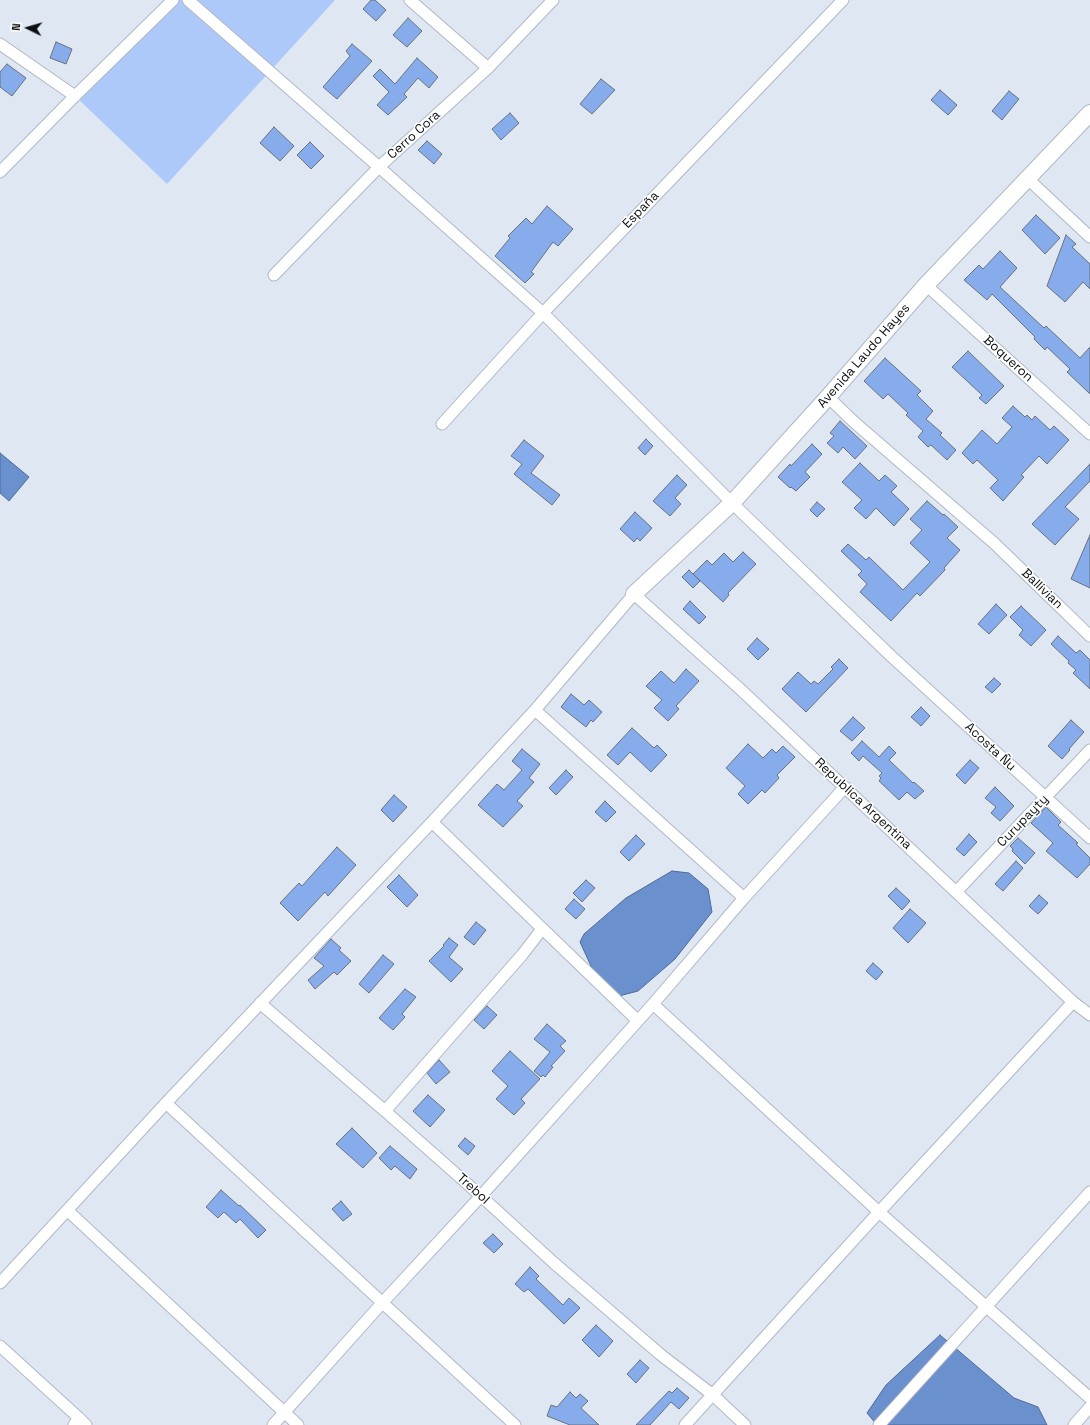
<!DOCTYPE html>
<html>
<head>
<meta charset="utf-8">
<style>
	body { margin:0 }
	#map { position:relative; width:1090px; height:1425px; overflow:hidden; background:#dfe7f3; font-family:"Space Grotesk",sans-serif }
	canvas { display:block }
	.north { position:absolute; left:8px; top:8px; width:40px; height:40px; -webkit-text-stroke:3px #fff; paint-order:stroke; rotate:275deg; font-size:11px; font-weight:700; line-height:16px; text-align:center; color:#0c0e12 }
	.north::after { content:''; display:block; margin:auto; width:14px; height:18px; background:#0c0e12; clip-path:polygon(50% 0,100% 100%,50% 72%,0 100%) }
</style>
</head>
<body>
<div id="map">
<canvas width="1090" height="1425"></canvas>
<div class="north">N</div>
</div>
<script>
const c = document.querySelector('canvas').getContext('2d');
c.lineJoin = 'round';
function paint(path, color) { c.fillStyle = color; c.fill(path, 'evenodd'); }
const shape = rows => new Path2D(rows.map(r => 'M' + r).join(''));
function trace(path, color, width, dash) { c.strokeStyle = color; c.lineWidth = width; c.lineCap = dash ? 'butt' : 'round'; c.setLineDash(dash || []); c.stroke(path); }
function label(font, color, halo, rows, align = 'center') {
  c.font = font + ' "Space Grotesk",sans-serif'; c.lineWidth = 3; c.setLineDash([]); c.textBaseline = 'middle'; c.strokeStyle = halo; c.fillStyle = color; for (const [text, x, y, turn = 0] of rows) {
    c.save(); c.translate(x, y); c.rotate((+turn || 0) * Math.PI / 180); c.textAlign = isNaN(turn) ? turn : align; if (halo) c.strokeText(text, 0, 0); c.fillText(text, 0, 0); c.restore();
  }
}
paint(shape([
	[173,0,335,0,167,184,75,96]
]), '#adc9f9');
const water = shape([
	[0,453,29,477,9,501,0,493,0,453],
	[672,871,689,873,708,889,712,912,675,959,638,991,615,997,591,966,580,942,584,934,626,898,672,871],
	[940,1335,1014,1398,1038,1407,1047,1425,877,1425,867,1413,886,1385,940,1335]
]);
paint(water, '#6b90ce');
trace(water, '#4e6996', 1);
const building = shape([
	[371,0,375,0,386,10,376,21,363,9,371,0],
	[408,18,422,31,407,47,393,35,408,18],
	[56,42,72,49,66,64,50,58,56,42],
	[352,44,372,61,337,99,323,87,350,56,346,51,352,44],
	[417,58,438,77,429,88,418,78,404,94,407,97,388,115,377,105,389,92,373,76,380,69,395,84,417,58],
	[7,64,26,78,12,96,0,87,0,72,7,64],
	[601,79,615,90,592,114,580,104,601,79],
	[940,90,957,105,948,115,931,100,940,90],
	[1009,91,1019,99,1002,120,992,111,1009,91],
	[510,113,519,123,501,140,492,129,510,113],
	[274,127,294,146,280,161,260,143,274,127],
	[427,141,442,154,434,164,418,150,427,141],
	[310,142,324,156,311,169,297,155,310,142],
	[547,206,573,229,558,246,553,242,531,272,534,274,525,283,495,256,510,238,508,236,526,218,532,224,547,206],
	[1036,215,1060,238,1045,254,1022,230,1036,215],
	[1066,235,1076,244,1072,247,1090,264,1090,289,1083,282,1065,302,1047,286,1066,235],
	[1000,251,1017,268,1000,287,1044,328,1046,326,1080,358,1090,347,1090,394,1067,372,1070,369,1047,347,1045,350,1034,339,1035,337,992,294,987,300,964,280,979,265,983,269,1000,251],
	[968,351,1004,386,986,404,979,398,982,395,952,367,968,351],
	[885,358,921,391,917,395,933,411,926,419,942,433,940,435,956,450,947,460,931,445,928,447,918,437,923,431,906,415,908,413,888,394,883,399,864,381,885,358],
	[1013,406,1025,417,1027,415,1032,420,1035,416,1050,430,1054,426,1069,440,1047,464,1039,456,1021,475,1024,477,1003,501,990,488,998,480,977,460,973,464,962,453,982,430,997,444,1012,427,1002,418,1013,406],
	[840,421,867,446,855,459,843,447,838,453,827,443,834,436,830,433,840,421],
	[646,439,653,446,645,455,638,448,646,439],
	[524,440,544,456,531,473,560,495,552,505,514,474,522,464,511,456,524,440],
	[812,444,822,454,805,472,810,477,796,491,791,487,790,488,778,477,790,464,791,466,812,444],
	[860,463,879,481,885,475,897,486,891,492,909,509,894,526,876,508,866,519,854,508,862,500,842,482,860,463],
	[1090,464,1090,481,1065,507,1079,519,1055,545,1032,524,1090,464],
	[677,475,687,485,675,498,681,504,670,516,653,501,677,475],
	[927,501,943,515,944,514,958,527,947,538,960,550,944,568,945,570,920,596,917,593,891,621,860,592,867,584,858,575,862,571,841,551,848,544,866,560,869,557,903,590,930,562,910,543,922,530,910,519,927,501],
	[817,502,825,509,817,517,810,510,817,502],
	[635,512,652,528,640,541,637,538,634,542,620,529,635,512],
	[1090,535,1090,588,1071,579,1090,535],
	[743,552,756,564,728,593,729,595,723,602,693,574,707,560,712,565,724,553,733,562,743,552],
	[689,570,700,581,693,588,682,577,689,570],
	[690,601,706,617,699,624,683,609,690,601],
	[996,604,1007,615,989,634,978,624,996,604],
	[1021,606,1046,630,1031,646,1019,635,1023,630,1010,617,1021,606],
	[1058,636,1076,653,1080,650,1090,660,1090,689,1073,673,1076,670,1068,663,1069,661,1051,644,1058,636],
	[757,638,769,649,758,660,747,649,757,638],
	[839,659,848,668,806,712,782,689,798,672,811,684,814,681,818,684,833,669,831,667,839,659],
	[686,669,699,681,676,706,679,709,668,721,654,708,662,700,646,686,661,671,674,683,686,669],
	[994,678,1001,684,992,693,985,687,994,678],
	[571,694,584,705,589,700,602,712,593,722,591,720,586,727,561,707,571,694],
	[921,707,930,716,921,726,911,717,921,707],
	[853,717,865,728,852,741,840,731,853,717],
	[1071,720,1084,732,1069,749,1070,750,1062,759,1048,746,1071,720],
	[632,728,654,748,657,745,667,755,651,772,630,752,618,765,607,755,632,728],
	[862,741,879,757,889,746,896,753,889,760,913,783,914,782,924,791,915,799,907,792,899,800,879,781,881,778,879,776,882,773,863,756,859,761,851,753,862,741],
	[748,744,763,758,772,749,776,753,783,746,795,757,777,775,779,778,765,793,762,790,748,804,738,794,745,786,726,768,748,744],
	[522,749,540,764,529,778,534,782,517,801,523,806,503,827,478,805,497,784,504,790,522,770,512,761,522,749],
	[970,760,979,768,965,784,956,775,970,760],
	[566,770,573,777,556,795,549,788,566,770],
	[995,787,1014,806,1000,821,991,813,996,807,985,798,995,787],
	[394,795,407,807,393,822,381,810,394,795],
	[605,801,616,812,606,822,595,812,605,801],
	[1046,807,1061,822,1058,825,1078,843,1076,844,1090,858,1090,864,1077,878,1046,851,1053,843,1031,823,1046,807],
	[969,834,977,842,964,856,956,849,969,834],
	[636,835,645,844,629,861,620,852,636,835],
	[1018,838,1035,853,1025,864,1012,851,1013,849,1010,846,1018,838],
	[337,847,356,865,328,896,325,892,298,921,280,903,299,883,302,886,337,847],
	[1016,861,1023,868,1003,891,995,884,1016,861],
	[399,875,418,895,407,907,387,887,399,875],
	[586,880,595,888,582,902,573,893,586,880],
	[896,888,910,901,902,910,888,896,896,888],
	[1039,895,1048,903,1038,914,1029,906,1039,895],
	[574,899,585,909,576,919,565,909,574,899],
	[910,909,926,923,908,943,893,928,910,909],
	[476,922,486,930,474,945,464,937,476,922],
	[449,938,458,945,449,957,463,969,451,982,429,961,444,946,443,945,449,938],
	[331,939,341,948,339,950,351,961,337,975,334,972,315,989,308,980,324,966,314,958,331,939],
	[383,955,394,964,369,993,359,984,383,955],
	[873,963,883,972,876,980,866,971,873,963],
	[405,989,416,997,402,1014,405,1017,393,1030,379,1018,405,989],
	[487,1006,497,1015,484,1029,474,1020,487,1006],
	[547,1024,566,1041,560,1046,565,1051,551,1066,553,1067,545,1077,543,1075,541,1077,534,1071,550,1052,534,1039,547,1024],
	[510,1051,540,1079,521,1099,525,1103,514,1115,496,1099,508,1086,492,1071,510,1051],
	[439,1060,450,1072,436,1084,427,1073,439,1060],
	[428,1095,445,1110,430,1127,413,1111,428,1095],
	[352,1128,377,1153,363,1168,336,1144,352,1128],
	[465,1138,475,1146,468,1155,458,1146,465,1138],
	[390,1146,417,1169,410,1179,395,1166,391,1170,379,1158,390,1146],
	[221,1190,239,1206,240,1205,266,1230,258,1238,240,1219,236,1223,224,1212,218,1218,206,1207,221,1190],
	[341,1201,352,1214,343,1221,332,1209,341,1201],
	[493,1234,503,1244,494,1253,483,1243,493,1234],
	[530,1267,539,1276,536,1279,563,1305,569,1298,580,1308,564,1324,528,1289,524,1292,515,1284,530,1267],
	[596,1325,613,1341,599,1357,582,1340,596,1325],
	[640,1360,649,1368,636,1383,627,1374,640,1360],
	[677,1388,689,1398,679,1409,671,1402,650,1425,636,1425,669,1391,672,1393,677,1388],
	[570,1392,576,1398,580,1394,588,1401,581,1408,599,1425,570,1425,547,1416,551,1405,557,1407,570,1392]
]);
paint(building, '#86acec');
trace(building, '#6a717c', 1);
const street = shape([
	[188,0,379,167,274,275],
	[410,0,488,68],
	[553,0,488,68,379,167,543,313,732,503,891,656,1090,838],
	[0,44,75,96],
	[0,172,75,96,173,0],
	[1028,179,1090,237],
	[926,285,1090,434],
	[828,397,854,422,994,543,1090,636],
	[442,424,543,313,843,0],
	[535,710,744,898],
	[432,822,637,1020],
	[956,892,1090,750],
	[542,929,522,955,385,1111,481,1196,554,1263,661,1355,713,1395,745,1425],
	[260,1003,385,1111],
	[653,1004,879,1212,1090,1398],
	[166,1103,515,1425],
	[67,1210,298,1425],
	[0,1283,166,1103,432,822,535,710,634,594,739,688,1073,1002,1090,1015],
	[0,1346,79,1418],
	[74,1425,79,1418,86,1425],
	[273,1425,383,1302,481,1196,653,1004,744,898,845,787],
	[685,1425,879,1212,1073,1002],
	[879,1425,1090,1192],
	[1074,1425,1090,1407]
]);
const secondary = shape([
	[634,594,732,503,828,397,926,285,1090,113]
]);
trace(street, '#b0b8c4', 13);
trace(secondary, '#b0b8c4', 18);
trace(street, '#fff', 11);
trace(secondary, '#fff', 16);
label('13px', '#0c0e12', '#fff', [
	["Cerro Cora",414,135,-42],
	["España",641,210,-46],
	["Avenida Laudo Hayes",864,356,-49],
	["Boqueron",1008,359,42],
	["Ballivian",1042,589,44],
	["Acosta Ñu",990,747,43],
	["Republica Argentina",863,804,43],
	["Curupayty",1023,821,-46],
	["Trebol",473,1189,42]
]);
</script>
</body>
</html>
